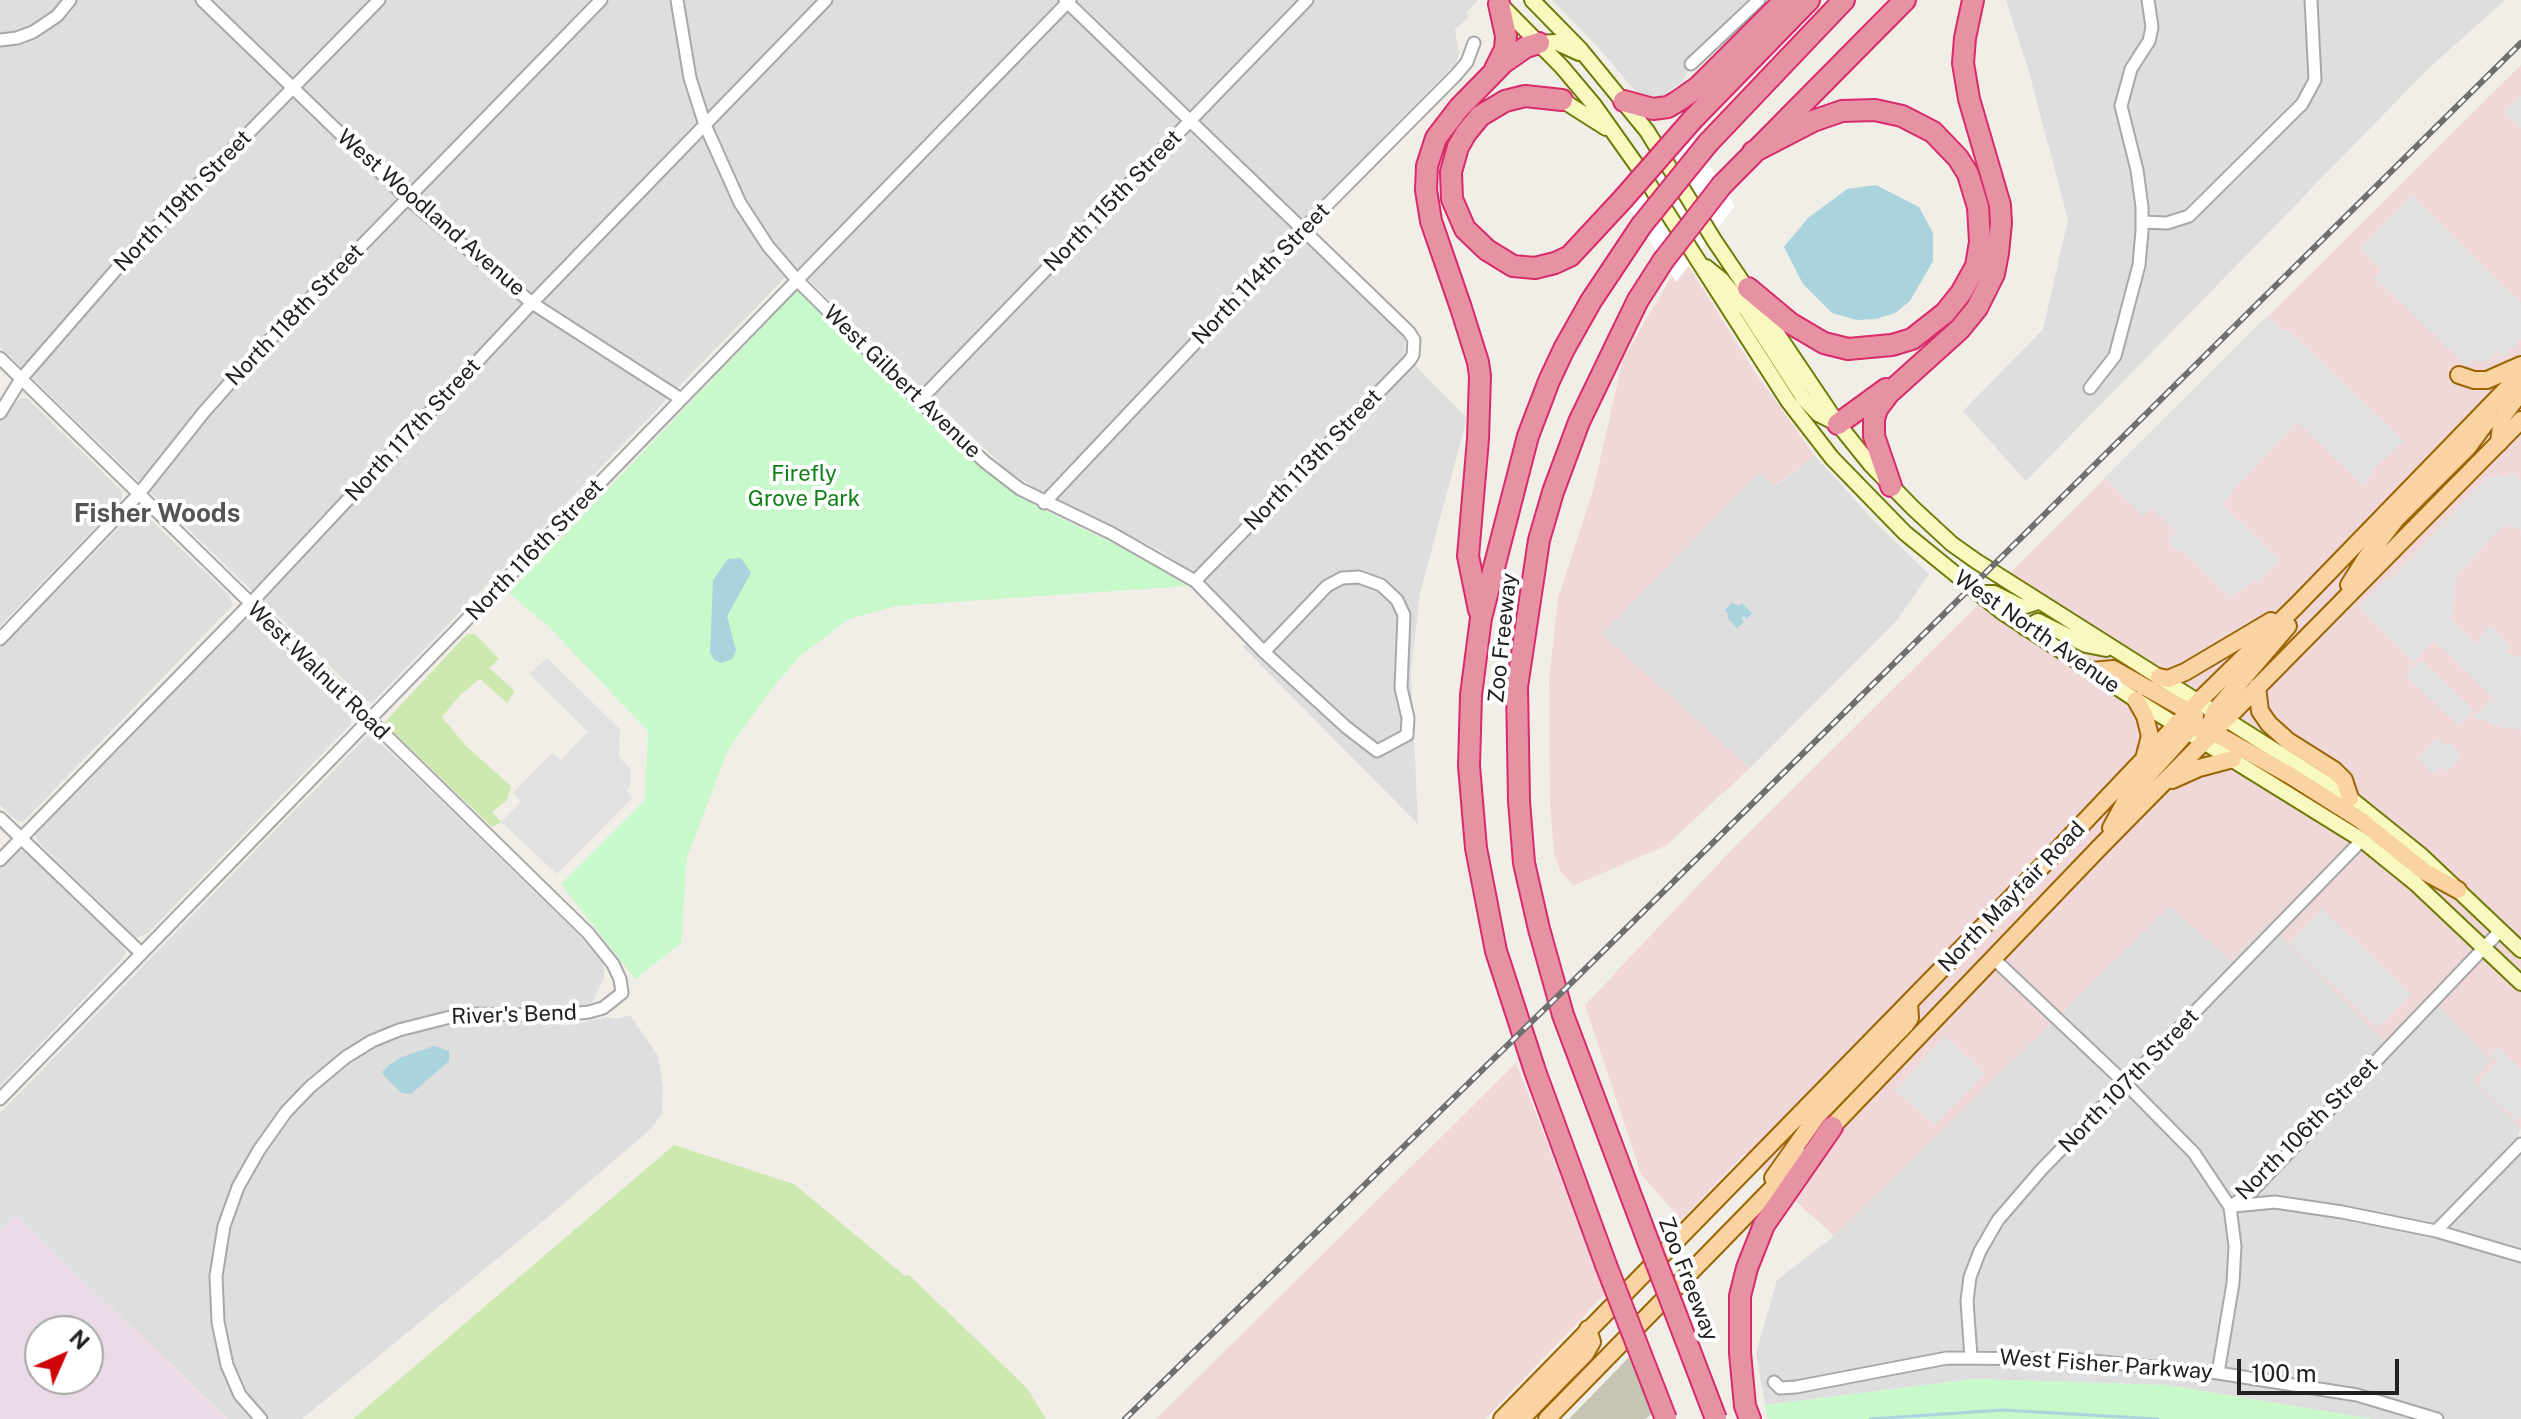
<!DOCTYPE html>
<html>
<head>
<meta charset="utf-8">
<style>
	body { margin:0 }
	#map { position:relative; width:2521px; height:1419px; overflow:hidden; background:#f1eee8; font-family:"Public Sans",sans-serif }
	canvas { display:block }
	.north { position:absolute; left:24px; top:1315px; width:80px; height:80px; box-sizing:border-box; background:#fff; border:2px solid #a6a6a6; border-radius:50%; rotate:45deg; font-size:22px; font-weight:700; line-height:32px; text-align:center; color:#212121 }
	.north::after { content:''; display:block; margin:auto; width:28px; height:36px; background:#ce0408; clip-path:polygon(50% 0,100% 100%,50% 72%,0 100%) }
	.scale { position:absolute; left:2237px; top:1359px; width:162px; height:36px; box-sizing:border-box; border:4px solid #212121; border-top:0; padding-left:10px; font-size:24px; line-height:28px; white-space:nowrap; color:#212121; -webkit-text-stroke:6px #fff; paint-order:stroke }
</style>
</head>
<body>
<div id="map">
<canvas width="2521" height="1419"></canvas>
<div class="north">N</div>
<div class="scale">100 m</div>
</div>
<script>
const c = document.querySelector('canvas').getContext('2d');
c.lineJoin = 'round';
function paint(path, color) { c.fillStyle = color; c.fill(path, 'evenodd'); }
const shape = rows => new Path2D(rows.map(r => 'M' + r).join(''));
function trace(path, color, width, dash) { c.strokeStyle = color; c.lineWidth = width; c.lineCap = dash ? 'butt' : 'round'; c.setLineDash(dash || []); c.stroke(path); }
function label(font, color, halo, rows, align = 'center') {
  c.font = font + ' "Public Sans",sans-serif'; c.lineWidth = 8; c.setLineDash([]); c.textBaseline = 'middle'; c.strokeStyle = halo; c.fillStyle = color; for (const [text, x, y, turn = 0] of rows) {
    c.save(); c.translate(x, y); c.rotate((+turn || 0) * Math.PI / 180); c.textAlign = isNaN(turn) ? turn : align; if (halo) c.strokeText(text, 0, 0); c.fillText(text, 0, 0); c.restore();
  }
}
paint(shape([
	[0,0,1478,0,1467,12,1468,18,1455,29,1459,53,1456,63,1295,228,1402,335,1405,340,1404,354,1467,418,1420,593,1411,671,1418,824,1243,647,1255,635,1209,585,1161,551,1033,487,1007,470,795,267,372,703,365,700,0,347],
	[1552,0,1750,0,1732,18,1704,53,1704,60,1691,64,1683,81,1662,97,1654,100,1635,91,1598,47],
	[2006,0,2505,0,2429,68,2026,481,1963,411,2043,329,2068,220,2029,72],
	[23,398,28,399,122,491,122,495,121,501,0,626,0,419,18,400],
	[1815,456,1875,522,1929,574,1897,620,1750,768,1601,634,1758,473,1776,485],
	[135,512,144,512,148,517,229,595,233,605,23,822,17,821,0,805,0,648],
	[244,618,256,622,349,713,351,720,350,725,148,933,136,938,38,842,35,834],
	[367,736,374,738,401,762,576,932,604,965,604,978,592,1003,571,1007,558,1007,559,1025,572,1025,606,1017,617,1019,630,1015,658,1056,663,1087,662,1113,652,1128,548,1217,302,1419,227,1419,15,1214,0,1229,0,1113],
	[22,850,124,947,126,952,123,958,0,1086,0,868,16,851],
	[2170,906,2231,961,2268,922,2385,1041,2428,995,2492,1060,2473,1081,2521,1128,2518,1135,2521,1138,2521,1419,2372,1419,2166,1385,1973,1379,1765,1405,1756,1353,1777,1280,1834,1236]
]), '#dfdede');
paint(shape([
	[2521,65,2521,1128,2473,1081,2491,1060,2428,995,2385,1042,2268,923,2231,961,2170,906,1834,1236,1744,1154,1681,1220,1641,1174,1585,1005,1737,844],
	[1683,257,1755,372,1815,456,1775,485,1758,473,1602,634,1750,768,1667,845,1573,886,1560,870,1554,853,1550,806,1549,679,1558,598,1593,491,1623,359],
	[1516,1063,1606,1293,1485,1419,1156,1419]
]), '#f1d8d8');
paint(shape([
	[15,1214,226,1419,0,1419,0,1229],
	[40,1331,88,1331,88,1379,40,1379]
]), '#eadae7');
paint(shape([
	[1634,1352,1656,1409,1646,1419,1569,1419]
]), '#c6c5b3');
paint(shape([
	[467,634,475,634,499,659,489,668,515,691,507,703,480,679,461,694,442,717,466,746,511,786,507,800,492,812,501,822,492,827,384,723],
	[674,1145,794,1184,905,1276,908,1274,1027,1388,1046,1419,353,1419]
]), '#cde9af');
paint(shape([
	[799,288,1034,505,1140,556,1187,586,896,606,849,619,800,656,769,692,728,750,687,857,681,943,635,979,561,884,645,800,648,731,550,628,509,593],
	[1973,1379,2166,1385,2372,1419,1768,1419,1765,1405]
]), '#c7f9ca');
paint(shape([
	[2521,96,2521,128,2505,112],
	[2412,195,2521,303,2521,339,2503,357,2497,352,2490,359,2483,362,2473,360,2467,366,2375,278,2380,273,2380,269,2360,249],
	[2267,316,2280,328,2289,331,2404,441,2375,468,2363,486,2298,422,2234,489,2223,505,2280,561,2257,582,2255,580,2231,598,2183,550,2179,553,2167,541,2176,532,2152,508,2143,516,2104,478],
	[2512,471,2521,480,2521,530,2503,526,2456,576,2452,620,2475,643,2490,625,2510,646,2506,652,2510,655,2521,656,2521,730,2503,728,2474,717,2493,698,2435,641,2413,661,2358,607,2386,579,2389,581,2488,476,2492,478,2501,475,2507,477],
	[547,658,620,729,619,757,631,770,631,784,627,790,632,798,557,874,501,822,521,802,513,793,552,753,561,760,588,732,529,674],
	[2421,660,2474,710,2459,726,2406,676],
	[2437,739,2443,745,2448,742,2462,756,2446,772,2441,767,2434,774,2418,759],
	[2322,909,2411,994,2377,1028,2289,943],
	[1945,1036,1985,1074,1935,1125,1895,1090],
	[2498,1047,2521,1069,2521,1117,2517,1121,2477,1083,2497,1062,2490,1056]
]), '#e1e1e1');
paint(shape([
	[1876,185,1919,207,1933,233,1933,261,1910,301,1895,313,1876,319,1857,320,1832,313,1803,284,1784,247,1808,218,1847,189],
	[741,558,751,573,727,616,736,650,733,659,721,663,714,660,710,652,713,580,728,559],
	[1732,603,1739,606,1742,603,1752,613,1747,619,1744,616,1741,618,1744,622,1737,628,1727,618,1729,615,1725,610],
	[434,1046,449,1051,449,1061,411,1094,402,1093,385,1077,382,1072,389,1065,402,1057]
]), '#a9d3dd');
paint(shape([
	[1681,120,1735,206,1676,282,1620,194]
]), '#fff');
trace(shape([
	[1870,1419,2003,1410,2158,1419]
]), '#a9d3dd', 3);
const street = shape([
	[202,0,407,198,532,303,681,399],
	[677,0,690,78,705,125,740,203,768,246,797,280,919,401,985,462,1020,489,1111,533,1195,581,1264,652,1346,727,1377,751,1407,735,1408,718,1401,688,1404,615,1397,600,1381,585,1359,577,1342,578,1327,586,1264,652],
	[1065,0,1409,332,1414,340,1413,355,1410,360,1195,581],
	[0,40,17,38,33,32,57,16,70,0],
	[1691,64,1759,0],
	[2142,222,2167,223,2189,216,2302,104,2315,80,2311,0],
	[0,358,588,933,613,964,620,979,622,993,603,1008,589,1012,560,1015,462,1014,399,1030,372,1041,346,1057,310,1087,286,1112,259,1150,238,1187,224,1226,216,1276,218,1322,227,1365,240,1395,261,1419],
	[2090,388,2115,356,2139,265,2142,231,2142,207,2137,170,2121,106,2131,69,2149,41,2152,27,2148,0],
	[919,401,1307,0],
	[0,413,21,379,127,257,379,0],
	[1044,503,1303,229,1456,75,1467,62,1474,43],
	[0,639,138,495,204,412,251,359,601,0],
	[0,818,141,953],
	[0,860,250,604,532,303,826,0],
	[1994,959,2125,1083,2194,1153,2230,1207,2235,1246,2233,1283,2218,1373],
	[0,1099,1070,0],
	[2234,1206,2275,1202,2342,1212,2436,1231,2521,1256],
	[2230,1207,2252,1191,2500,931],
	[2436,1231,2521,1144],
	[1971,1357,1967,1301,1970,1277,1980,1251,1998,1220,2042,1169,2362,840],
	[1774,1382,1780,1388,1796,1387,1947,1358,2071,1359,2218,1373,2357,1395,2437,1419]
]);
const secondary = shape([
	[1532,0,1580,49,1647,131,1714,240,1838,424,1871,465,1913,508,1952,544,1976,561,2350,798,2422,856,2521,950],
	[1499,3,1562,67,1594,105,1638,167,1788,401,1832,458,1905,533,2002,612,2136,700,2362,840,2415,883,2521,983],
	[1539,43,1555,42,1579,53],
	[1562,100,1606,128],
	[1706,267,1722,280,1746,309,1804,399,1818,414,1834,422],
	[1977,593,1994,593,2022,607,2038,602],
	[2025,628,2038,621,2086,645,2106,649]
]);
const primary = shape([
	[2459,375,2474,380,2487,380,2521,365],
	[2499,443,2502,417,2521,392],
	[2349,585,2366,558,2396,519,2468,447,2490,417],
	[2092,671,2113,669,2195,715],
	[2159,677,2168,679,2185,672,2271,621],
	[2257,687,2260,711,2269,724,2288,741,2334,770,2344,780,2350,798],
	[2136,700,2145,716,2150,736,2145,755],
	[2176,724,2213,732,2291,776,2359,819,2425,872,2458,890],
	[2205,738,2215,711,2288,626],
	[2172,780,2199,768,2233,759],
	[2111,828,2126,800,2196,722],
	[1825,1134,2100,847,2521,420],
	[1773,1178,1817,1116,1905,1025,1910,1018,1909,1003],
	[1502,1419,2051,857,2199,701,2296,606,2521,374],
	[1521,1419,1585,1354,1592,1342,1588,1329],
	[1547,1419,1803,1157]
]);
const highway = shape([
	[1495,69,1505,49,1506,36,1499,4],
	[1562,100,1525,96,1505,101,1480,116,1466,133,1458,147,1451,172,1452,199,1465,229,1487,250,1513,266,1535,268,1555,263,1570,256,1623,199],
	[1624,101,1653,109,1668,107,1678,101,1698,87,1785,0],
	[1693,119,1809,0],
	[1708,143,1844,0],
	[1722,185,1905,0],
	[1748,288,1790,323,1824,343,1848,349,1892,345,1912,339,1945,313,1961,293,1976,266,1980,242,1978,207,1968,174,1958,158,1933,132,1902,116,1875,110,1842,111,1813,121,1753,152],
	[1838,424,1886,389],
	[1891,486,1874,436,1874,419,1877,409,1889,393,1960,329,1977,308,1994,274,1998,253,2001,223,2000,205,1969,99,1963,63,1965,38,1973,0],
	[1479,610,1468,556,1478,439,1480,376,1478,362,1461,308,1431,221,1426,190,1427,166,1436,138,1459,108,1503,63,1526,47,1539,43],
	[1648,1241,1563,1015,1539,929,1524,863,1519,801,1517,687,1539,540,1553,492,1579,422,1618,341,1638,300,1663,261],
	[1606,1265,1535,1071,1496,951,1476,848,1469,766,1471,695,1481,618,1528,436,1549,381,1564,349,1591,301,1641,226],
	[1750,1419,1745,1406,1740,1353,1740,1296,1747,1268,1764,1225,1832,1127]
]);
trace(street, '#a8a8a8', 15);
trace(secondary, '#6f7907', 18);
trace(primary, '#9b6503', 20);
trace(highway, '#d82b6a', 24);
trace(street, '#fff', 11);
trace(secondary, '#f7f9be', 14);
trace(primary, '#fad3a3', 16);
trace(highway, '#e692a3', 20);
const rail = shape([
	[1125,1419,1563,991,2521,43]
]);
trace(rail, '#6f6f6f', 6);
trace(rail, '#fff', 3, [9]);
const highwayBridge = shape([
	[1623,199,1693,119],
	[1641,226,1708,143],
	[1663,261,1722,185],
	[1648,1241,1716,1419],
	[1606,1265,1666,1419]
]);
trace(highwayBridge, '#d82b6a', 24, []);
trace(highwayBridge, '#e692a3', 20);
label('22px', '#212121', '#fff', [
	["North 119th Street",183,201,-46],
	["North 115th Street",1113,201,-46],
	["West Woodland Avenue",431,213,41],
	["North 114th Street",1261,274,-46],
	["North 118th Street",295,315,-46],
	["West Gilbert Avenue",902,382,44],
	["North 117th Street",413,430,-47],
	["North 113th Street",1313,460,-46],
	["North 116th Street",535,550,-46],
	["West North Avenue",2037,632,35],
	["Zoo Freeway",1503,638,-84],
	["West Walnut Road",318,671,44],
	["North Mayfair Road",2012,897,-46],
	["River's Bend",514,1015,-2],
	["North 107th Street",2129,1081,-46],
	["North 106th Street",2307,1129,-45],
	["Zoo Freeway",1688,1279,69],
	["West Fisher Parkway",2106,1365,4]
]);
label('22px', '#0e8015', '#fff', [
	["Firefly",804,474],
	["Grove Park",804,499]
]);
label('bold 26px', '#545454', '#fff', [
	["Fisher Woods",157,514]
]);
</script>
</body>
</html>
